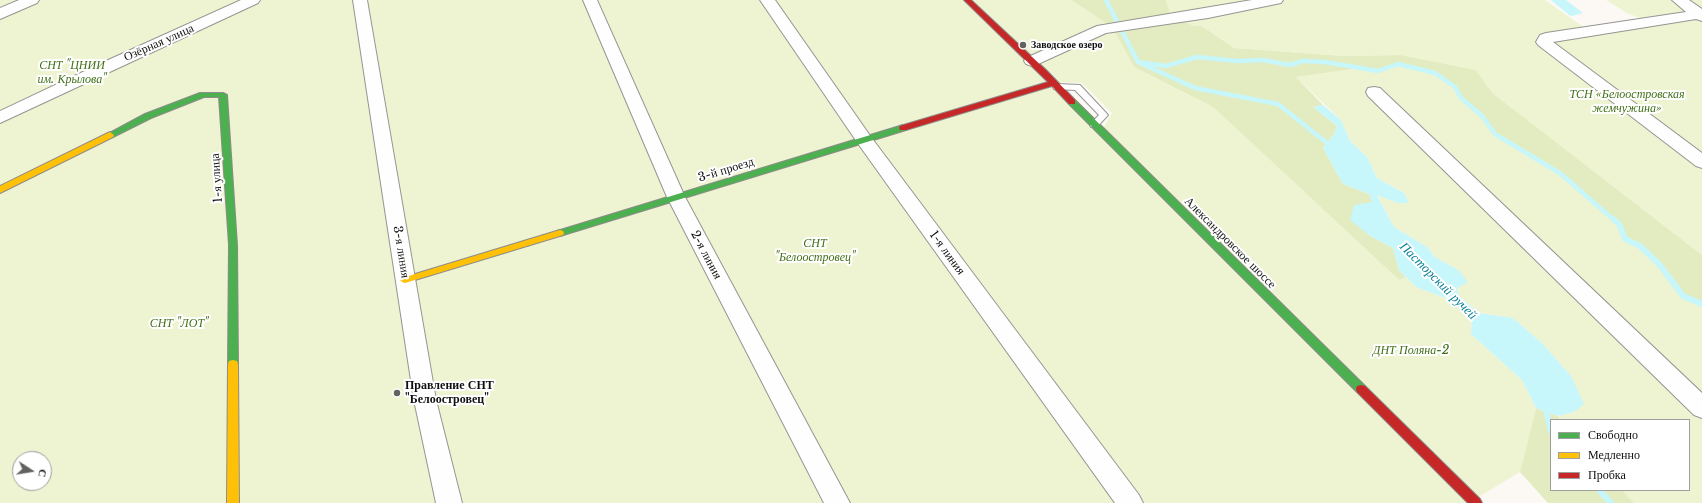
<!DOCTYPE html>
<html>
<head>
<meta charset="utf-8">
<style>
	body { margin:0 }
	#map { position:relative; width:1702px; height:503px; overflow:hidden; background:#fcf9f5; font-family:"Libre Baskerville",serif }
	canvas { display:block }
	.legend { position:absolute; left:1550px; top:419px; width:140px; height:72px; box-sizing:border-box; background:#fff; border:1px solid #9f9f9f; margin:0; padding:5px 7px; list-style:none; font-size:12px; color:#101010 }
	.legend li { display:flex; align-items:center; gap:8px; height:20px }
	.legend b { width:20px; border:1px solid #9f9f9f }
	.north { position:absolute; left:12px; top:451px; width:40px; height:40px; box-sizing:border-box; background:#fff; border:1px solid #9f9f9f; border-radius:50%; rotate:102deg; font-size:11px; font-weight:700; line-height:16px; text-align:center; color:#101010 }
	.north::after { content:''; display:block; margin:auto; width:14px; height:18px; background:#636260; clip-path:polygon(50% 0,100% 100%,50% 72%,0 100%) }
</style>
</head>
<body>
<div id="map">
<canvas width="1702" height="503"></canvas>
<ul class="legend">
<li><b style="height:5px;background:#4caf50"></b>Свободно</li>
<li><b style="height:5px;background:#ffc107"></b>Медленно</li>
<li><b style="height:5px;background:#c62828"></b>Пробка</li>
</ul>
<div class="north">С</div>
</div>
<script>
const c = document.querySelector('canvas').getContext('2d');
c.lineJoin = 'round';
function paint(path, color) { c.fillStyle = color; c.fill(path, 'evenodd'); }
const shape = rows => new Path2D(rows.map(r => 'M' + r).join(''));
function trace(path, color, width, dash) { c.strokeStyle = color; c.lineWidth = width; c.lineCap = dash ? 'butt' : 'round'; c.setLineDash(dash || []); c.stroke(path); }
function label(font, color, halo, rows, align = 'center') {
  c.font = font + ' "Libre Baskerville",serif'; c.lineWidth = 4; c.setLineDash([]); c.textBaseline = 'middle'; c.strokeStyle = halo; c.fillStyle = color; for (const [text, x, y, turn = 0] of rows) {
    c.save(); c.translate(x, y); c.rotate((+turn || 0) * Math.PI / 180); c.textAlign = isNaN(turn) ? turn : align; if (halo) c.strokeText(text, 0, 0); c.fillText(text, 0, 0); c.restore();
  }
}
paint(shape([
	[0,0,1071,0,1112,27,1134,67,1213,107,1399,280,1406,277,1416,287,1448,299,1472,319,1471,334,1522,380,1536,408,1520,472,1477,498,1474,503,0,503],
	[1053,82,1082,83,1112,113,1101,132],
	[20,459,44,459,44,483,20,483],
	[1166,0,1545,0,1589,31,1650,22,1627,13,1606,0,1702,0,1702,255,1491,93,1476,70,1401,55,1344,56,1234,48,1202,26,1195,26,1174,18,1170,13],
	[1398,64,1435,73,1455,87,1461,98,1471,105,1482,116,1496,134,1561,174,1619,224,1625,239,1640,246,1659,264,1683,296,1702,304,1702,503,1634,503,1622,490,1689,490,1689,420,1560,420,1558,416,1574,412,1571,376,1542,343,1513,318,1480,313,1459,296,1457,288,1458,270,1435,257,1427,247,1394,227,1377,194,1398,203,1404,193,1377,178,1367,157,1350,141,1341,120,1296,77,1361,68,1378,71]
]), '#eef4d2');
paint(shape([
	[1071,0,1166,0,1170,13,1174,18,1195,26,1202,26,1234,48,1344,56,1401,55,1476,70,1492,93,1702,255,1702,304,1683,296,1659,264,1640,246,1625,239,1619,224,1561,174,1495,134,1482,116,1471,105,1461,98,1455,87,1435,73,1398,64,1378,71,1361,68,1296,77,1323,105,1313,107,1337,126,1334,134,1323,148,1343,184,1369,194,1373,203,1354,206,1370,236,1393,248,1399,270,1406,277,1399,280,1213,107,1134,67,1112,27],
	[1536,408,1558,416,1560,420,1551,420,1551,490,1622,490,1634,503,1548,503,1520,472]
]), '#e2ecc0');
paint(shape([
	[1551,0,1566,0,1583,13,1572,16,1569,15],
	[1323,105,1341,120,1350,141,1367,157,1377,178,1404,193,1409,203,1398,203,1377,195,1394,227,1427,247,1435,257,1458,270,1468,282,1457,288,1459,296,1479,313,1513,318,1542,343,1571,376,1584,404,1574,412,1558,416,1536,408,1522,380,1471,334,1472,319,1448,299,1416,287,1399,270,1393,248,1370,236,1350,220,1354,205,1372,202,1369,194,1343,184,1323,148,1334,134,1337,126,1313,107]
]), '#c7f6fb');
trace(shape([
	[1106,0,1138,62,1195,88,1278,104,1332,147],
	[1138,62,1166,66,1197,57,1237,61,1263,60,1290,65,1303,61,1325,62,1378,71,1398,64,1435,73,1455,87,1461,98,1482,116,1495,134,1561,174,1614,220]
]), '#c7f6fb', 4.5);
trace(shape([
	[1613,219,1619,224,1625,239,1640,246,1659,264,1683,296,1702,304],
	[1545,406,1551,431],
	[1599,490,1611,503]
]), '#c7f6fb', 6);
const lane = shape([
	[1057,84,1080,85,1108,115,1097,127,1091,127,1090,125,1091,123,1099,115,1075,90,1054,89,1053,87,1054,85,1057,84]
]);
const street = shape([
	[19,0,39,0,37,3,0,19,0,8,19,0],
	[241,0,260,0,258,3,0,123,0,111,106,61,241,0],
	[353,0,367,0,436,400,462,503,436,503,414,400,353,0],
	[583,0,597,0,685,197,850,503,824,503,667,197,583,0],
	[760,0,775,0,871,137,1139,495,1143,503,1115,503,859,145,760,0],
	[1252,0,1283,0,1281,3,1276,4,1208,18,1106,33,1038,64,1032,66,1026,64,1024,61,1026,58,1097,26,1252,0],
	[1672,0,1689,0,1702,9,1702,21,1696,19,1553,42,1702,153,1702,168,1696,166,1538,45,1536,42,1540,35,1546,33,1686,12,1672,0],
	[1374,87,1380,88,1702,393,1702,418,1694,415,1368,96,1366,92,1368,88,1374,87]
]);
const fast = shape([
	[200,93,223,93,227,95,237,245,238,364,237,367,233,368,229,367,228,364,229,245,219,97,204,97,151,118,113,137,107,137,106,135,145,114,200,93],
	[1069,100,1075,100,1365,386,1366,389,1365,392,1361,393,1357,392,1069,104,1069,100],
	[903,125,907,128,906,130,560,236,556,233,557,231,903,125]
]);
const slow = shape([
	[110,132,114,135,113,137,0,193,0,186,110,132],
	[560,230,563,231,564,233,563,235,405,283,402,282,400,280,402,278,560,230],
	[233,360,237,361,238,364,239,503,227,503,228,364,229,361,233,360]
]);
const jam = shape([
	[964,0,971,0,1046,70,1075,100,1075,104,1069,104,1052,86,906,130,900,130,899,128,900,126,1048,82,964,0],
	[1361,385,1365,386,1480,499,1482,503,1468,503,1357,392,1356,389,1357,386,1361,385]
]);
trace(lane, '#969593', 2);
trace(street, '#969593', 2);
trace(fast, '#8d8c8a', 2);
trace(slow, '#8d8c8a', 2);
trace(jam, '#8d8c8a', 2);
paint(lane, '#fffefe');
paint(street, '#fffefe');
paint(fast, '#4caf50');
paint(slow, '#ffc107');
paint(jam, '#c62828');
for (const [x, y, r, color] of [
	[1023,45,4,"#636260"],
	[397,393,4,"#636260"]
]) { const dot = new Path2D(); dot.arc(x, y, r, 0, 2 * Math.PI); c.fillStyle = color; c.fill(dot); trace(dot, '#fff', 1.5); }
label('bold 10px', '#101010', '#fff', [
	["Заводское озеро",1031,45]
], 'left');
label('12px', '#101010', '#fff', [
	["Озёрная улица",159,43,-24],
	["3-й проезд",726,170,-17],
	["1-я улица",217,178,-94],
	["Александровское шоссе",1230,243,45],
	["3-я линия",401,252,81],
	["1-я линия",947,253,54],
	["2-я линия",706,255,62]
]);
label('italic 12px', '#427017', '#fff', [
	["СНТ \"ЦНИИ",72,66],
	["им. Крылова\"",72,80],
	["ТСН «Белоостровская",1627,95],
	["жемчужина»",1627,109],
	["СНТ",815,244],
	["\"Белоостровец\"",815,258],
	["СНТ \"ЛОТ\"",179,324],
	["ДНТ Поляна-2",1411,351]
]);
label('bold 12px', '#101010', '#fff', [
	["Правление СНТ",405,386],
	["\"Белоостровец\"",405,400]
], 'left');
label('italic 13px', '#0b8198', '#fff', [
	["Пасторский ручей",1438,281,45]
]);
</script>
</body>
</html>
